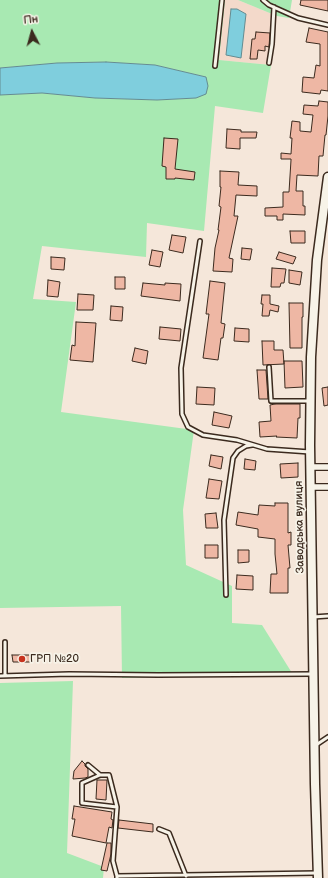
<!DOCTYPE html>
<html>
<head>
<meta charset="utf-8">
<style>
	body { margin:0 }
	#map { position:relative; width:328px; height:878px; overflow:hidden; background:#f5e7da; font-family:"Balsamiq Sans",sans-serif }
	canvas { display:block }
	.north { position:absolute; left:12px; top:12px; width:40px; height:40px; -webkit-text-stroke:3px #f7f3e8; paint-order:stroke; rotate:354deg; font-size:11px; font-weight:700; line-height:16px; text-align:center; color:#3b2a1e }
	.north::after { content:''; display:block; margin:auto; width:14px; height:18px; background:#3b2a1e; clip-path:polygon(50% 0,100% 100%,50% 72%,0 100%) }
</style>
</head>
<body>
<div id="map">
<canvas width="328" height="878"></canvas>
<div class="north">Пн</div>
</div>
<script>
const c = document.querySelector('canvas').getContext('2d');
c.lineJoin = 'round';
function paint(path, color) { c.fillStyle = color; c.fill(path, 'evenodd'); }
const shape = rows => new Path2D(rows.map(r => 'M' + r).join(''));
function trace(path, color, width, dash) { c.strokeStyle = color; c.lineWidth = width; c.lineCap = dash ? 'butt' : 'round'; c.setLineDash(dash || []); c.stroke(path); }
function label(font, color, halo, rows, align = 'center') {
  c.font = font + ' "Balsamiq Sans",sans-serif'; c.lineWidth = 3.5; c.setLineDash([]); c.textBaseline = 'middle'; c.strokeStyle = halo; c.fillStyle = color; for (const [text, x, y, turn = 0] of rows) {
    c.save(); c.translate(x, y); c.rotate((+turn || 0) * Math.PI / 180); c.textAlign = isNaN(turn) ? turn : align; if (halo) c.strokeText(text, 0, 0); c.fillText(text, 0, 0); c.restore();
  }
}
paint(shape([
	[225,0,238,0,277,16,271,65,219,60]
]), '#f3d9ca');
paint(shape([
	[0,0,225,0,219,60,271,65,263,113,215,106,204,231,147,223,146,257,42,246,33,299,76,302,61,412,194,430,183,510,186,565,232,586,232,623,262,625,292,673,122,678,121,606,0,608,0,95,42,93,95,98,157,100,196,98,206,77,155,65,106,62,57,63,0,68],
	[238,0,292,0,289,18,277,16],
	[73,681,67,853,104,867,103,878,0,878,0,683]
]), '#a8e9b2');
const water = shape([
	[231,9,237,9,246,14,241,58,226,55,231,9],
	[106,62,155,65,206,77,208,86,206,94,196,98,157,100,95,98,42,93,0,95,0,68,57,63,106,62]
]);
paint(water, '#7fcedd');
trace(water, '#648c91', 1);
const building = shape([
	[301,0,328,0,328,11,300,5,301,0],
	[309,28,328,32,328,91,321,90,320,94,302,92,303,77,314,78,316,65,320,66,320,44,306,42,309,28],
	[256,32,270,33,269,47,265,46,265,51,258,50,257,59,250,59,252,39,255,39,256,32],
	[319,101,328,102,328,116,326,135,325,135,323,156,319,156,318,176,297,175,296,191,303,191,303,206,305,206,305,215,283,214,283,220,277,220,277,216,265,216,265,208,283,207,283,192,289,192,291,160,291,159,281,159,281,153,291,154,292,138,290,138,292,121,300,122,300,131,311,132,313,115,303,114,304,105,318,106,319,101],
	[227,129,241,130,241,132,257,132,256,138,240,138,240,149,226,148,227,129],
	[164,138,178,139,175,169,195,172,194,180,175,178,175,179,166,179,166,167,162,166,164,138],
	[220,171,239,172,238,185,257,186,257,196,236,195,234,216,238,216,229,258,233,259,232,272,213,271,215,248,219,230,218,230,221,207,219,206,221,187,220,187,220,171],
	[290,231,305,231,305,243,291,243,290,231],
	[172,235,186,237,183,253,169,250,172,235],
	[242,248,252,249,250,260,241,259,242,248],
	[152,250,163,252,160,267,149,265,152,250],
	[279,252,296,257,293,264,276,259,279,252],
	[51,257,65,258,64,270,51,269,51,257],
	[272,268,286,269,284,283,281,283,280,287,271,287,272,268],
	[289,270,302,272,300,285,289,283,289,270],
	[115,277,125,277,125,289,115,289,115,277],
	[48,280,60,282,58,297,47,296,48,280],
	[210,281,225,283,221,323,225,324,223,338,221,338,218,360,203,358,209,314,206,314,210,281],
	[143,283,165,285,165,283,181,284,180,301,141,296,143,283],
	[78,294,94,295,93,310,77,310,78,294],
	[262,295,270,295,270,304,279,306,278,312,270,310,269,316,262,316,263,304,261,304,262,295],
	[289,303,303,303,303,317,302,317,302,348,290,348,289,303],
	[111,306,123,307,122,321,110,320,111,306],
	[76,322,96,323,93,362,70,360,72,345,75,346,76,322],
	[160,327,181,329,180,341,159,339,160,327],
	[235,328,249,329,249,342,234,341,235,328],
	[262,341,274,341,274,350,283,350,284,364,263,365,262,341],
	[135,348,148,351,146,364,132,361,135,348],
	[284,361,302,361,303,387,285,388,284,361],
	[257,370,266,370,268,399,259,399,257,370],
	[197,387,215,388,214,405,196,404,197,387],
	[328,387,328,405,324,406,322,388,328,387],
	[275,404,300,404,300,418,298,418,297,438,276,437,277,436,260,437,259,422,271,421,270,405,275,404],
	[214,412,232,416,229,428,212,425,214,412],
	[211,455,223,457,221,469,209,466,211,455],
	[245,459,256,461,255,470,244,469,245,459],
	[298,463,298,477,281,478,280,464,298,463],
	[209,479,222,481,219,499,206,498,209,479],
	[275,503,288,503,288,533,291,532,291,545,288,545,290,568,288,568,288,593,270,593,271,574,277,574,275,554,275,539,258,537,258,529,236,525,238,512,258,515,259,505,275,506,275,503],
	[216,513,218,528,206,528,205,514,216,513],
	[205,545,218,545,218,558,205,558,205,545],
	[238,550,249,550,249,562,238,563,238,550],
	[237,575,253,576,253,590,236,589,237,575],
	[12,655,32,655,32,662,13,662,12,655],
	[82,761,85,764,85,766,88,769,88,777,85,778,73,779,74,771,82,761],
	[97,780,107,780,106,800,96,799,97,780],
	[74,806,112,812,111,819,113,820,112,828,109,827,106,843,72,836,75,819,72,819,74,806],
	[119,820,153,824,153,832,118,828,119,820],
	[107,843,111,843,111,854,107,871,101,870,107,843]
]);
paint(building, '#eeb7a4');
trace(building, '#3b2a1e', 1);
const service = shape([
	[263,0,269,5,298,18,328,25],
	[269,63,272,44,274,7],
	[215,66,222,0],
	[200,241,181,368,182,414,188,427,203,435,237,440,267,449,310,452],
	[269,367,271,401,309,401],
	[226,595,224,520,233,458,238,451,246,446,252,445],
	[313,617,328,616],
	[5,675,5,642],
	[0,676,69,674,158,675,312,674],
	[316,745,328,737],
	[88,765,100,775],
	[117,807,82,803,82,783,100,775,109,775,117,807,113,861,117,876],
	[159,829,169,833,186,876],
	[117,878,117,876,317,873]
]);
const minor = shape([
	[310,467,328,467],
	[311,487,328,487]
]);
const secondary = shape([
	[318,878,315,784,310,445,311,357,317,260,328,177]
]);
trace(service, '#3b2a1e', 6);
trace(minor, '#3b2a1e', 8);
trace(secondary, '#3b2a1e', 11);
trace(service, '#f7f3e8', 3);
trace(minor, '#f7f3e8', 5.5);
trace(secondary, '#f7f3e8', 8);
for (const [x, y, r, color] of [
	[22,659,4,"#c8321e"]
]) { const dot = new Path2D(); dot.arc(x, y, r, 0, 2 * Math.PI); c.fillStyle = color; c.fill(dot); trace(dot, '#f7f3e8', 1.5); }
label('11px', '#3b2a1e', '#f7f3e8', [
	["Заводська вулиця",300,527,-91]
]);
label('11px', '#3b2a1e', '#f7f3e8', [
	["ГРП №20",30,659]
], 'left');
</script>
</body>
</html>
